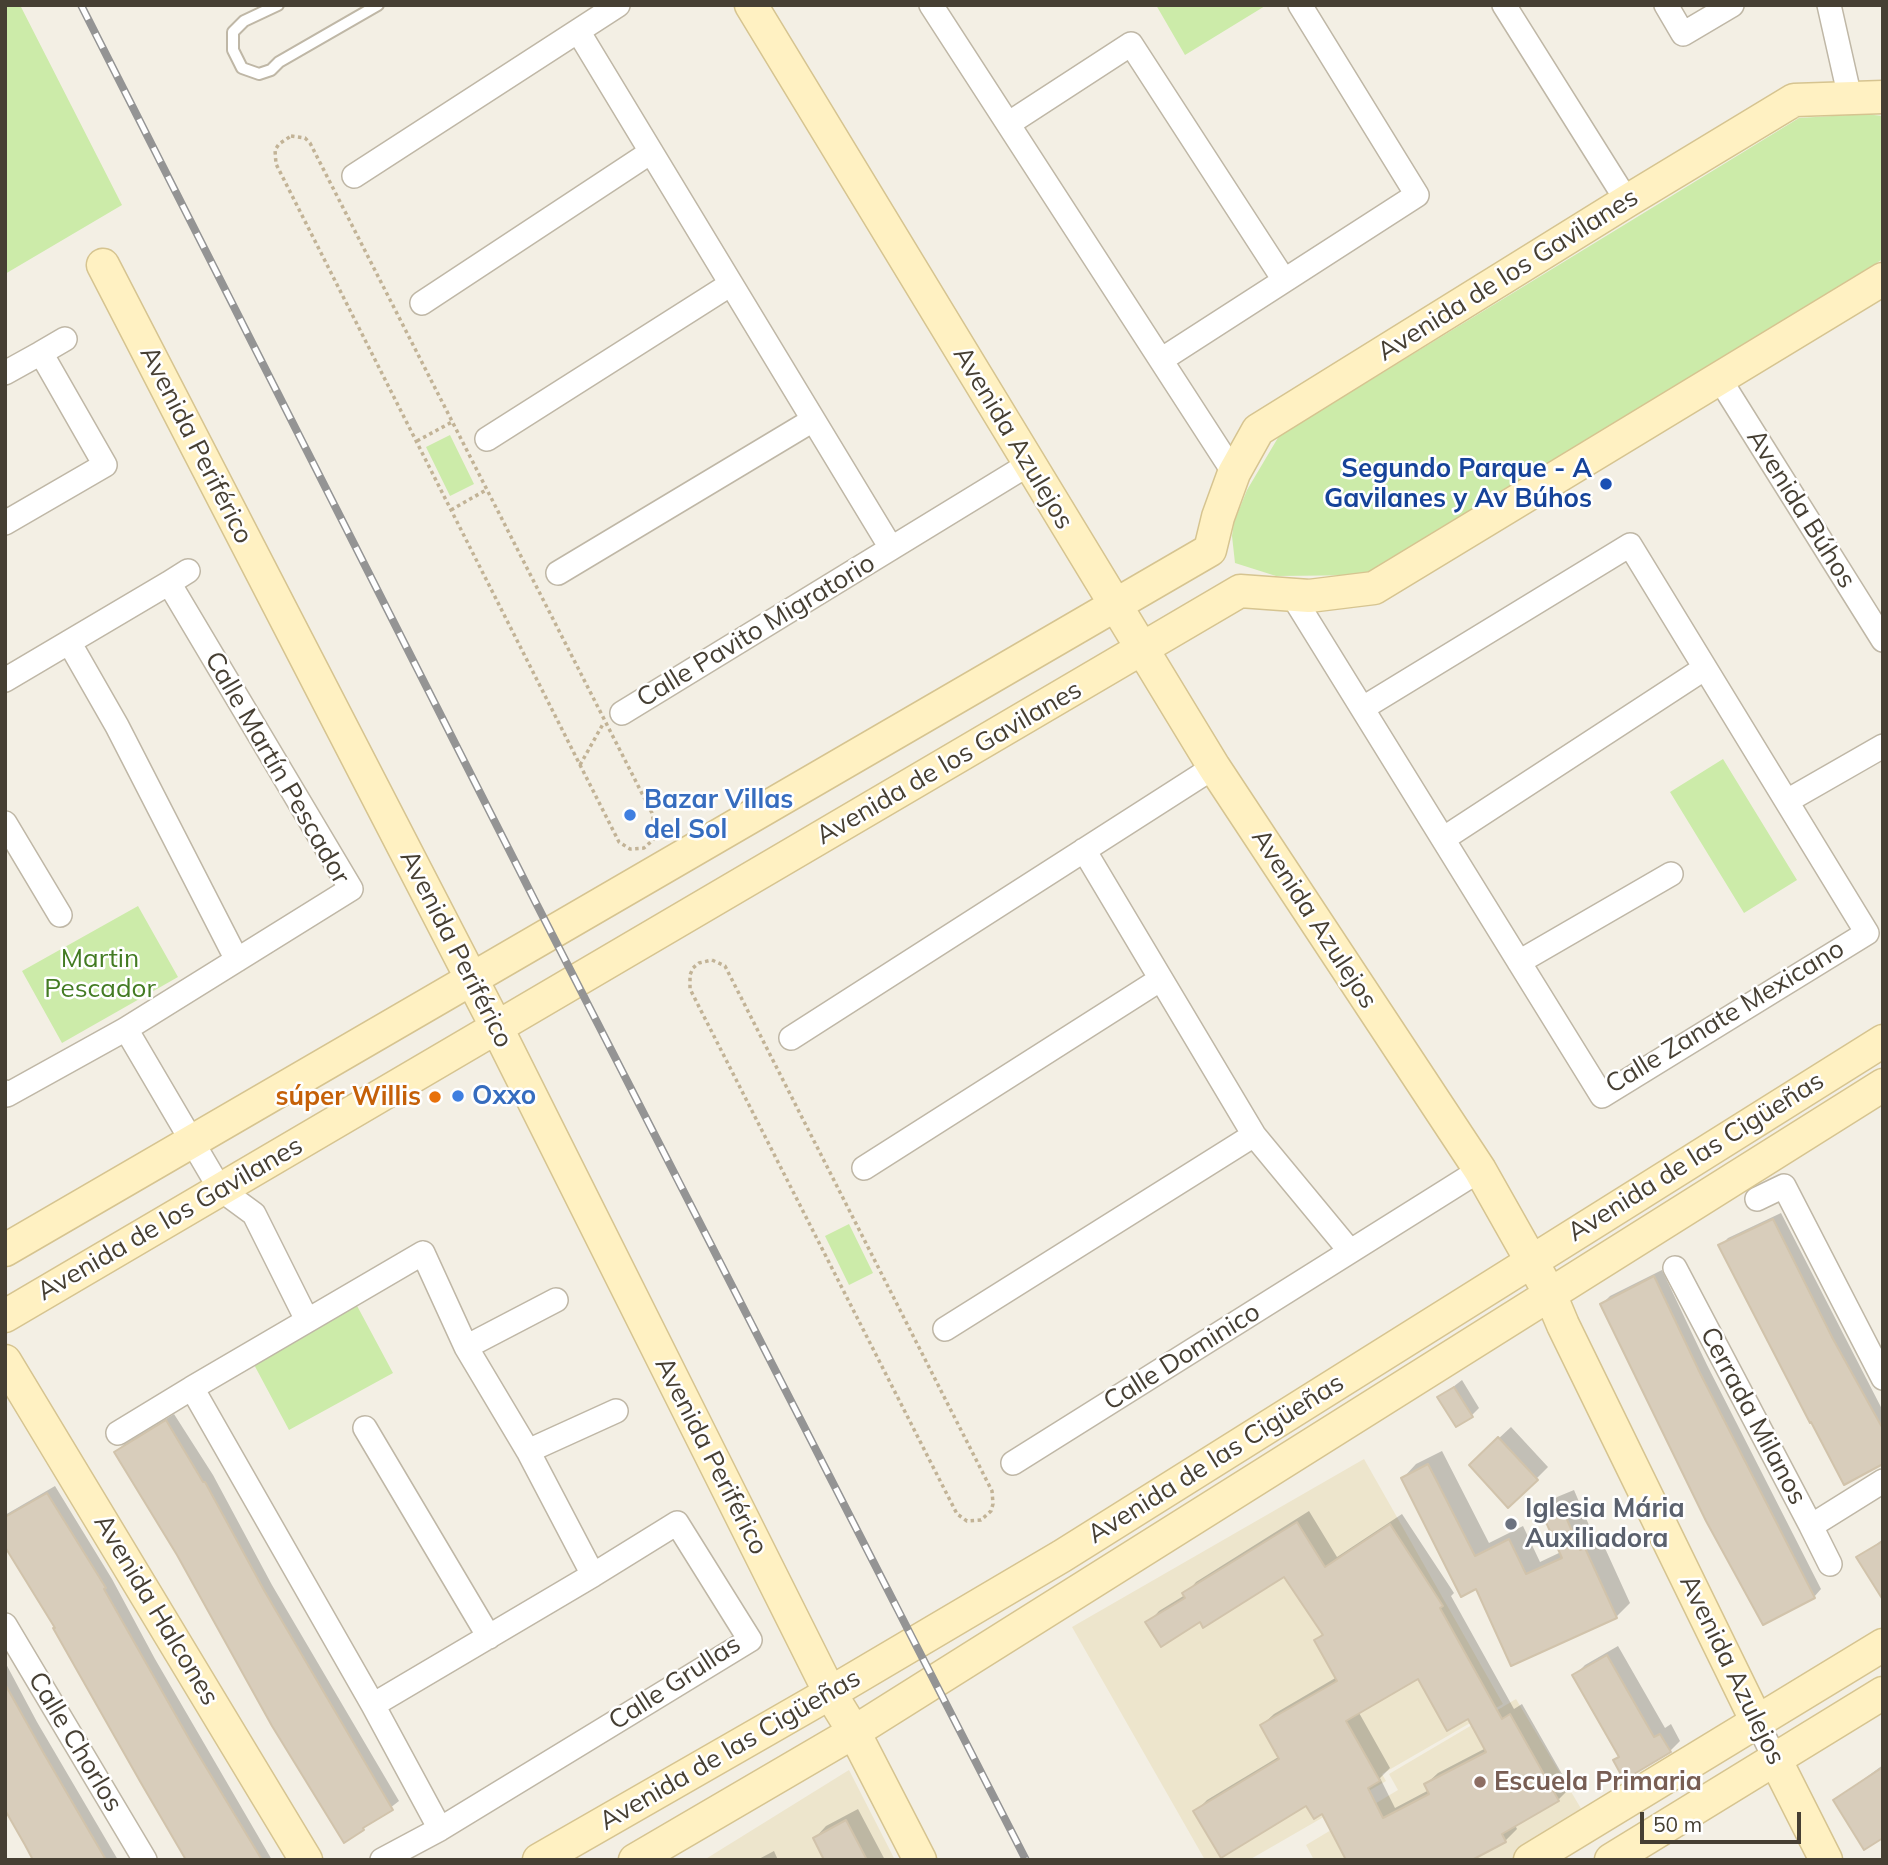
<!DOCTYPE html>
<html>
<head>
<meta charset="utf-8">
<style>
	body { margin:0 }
	#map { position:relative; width:1888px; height:1865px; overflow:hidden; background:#f3efe4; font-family:Mulish,sans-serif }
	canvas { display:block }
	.frame { position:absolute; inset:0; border:7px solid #463f33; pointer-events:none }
	.scale { position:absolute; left:1640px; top:1812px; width:161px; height:32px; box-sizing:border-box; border:4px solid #463f33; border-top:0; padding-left:9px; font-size:21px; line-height:24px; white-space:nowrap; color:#463f33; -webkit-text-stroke:5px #fff; paint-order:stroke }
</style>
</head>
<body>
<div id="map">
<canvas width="1888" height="1865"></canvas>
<div class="frame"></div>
<div class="scale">50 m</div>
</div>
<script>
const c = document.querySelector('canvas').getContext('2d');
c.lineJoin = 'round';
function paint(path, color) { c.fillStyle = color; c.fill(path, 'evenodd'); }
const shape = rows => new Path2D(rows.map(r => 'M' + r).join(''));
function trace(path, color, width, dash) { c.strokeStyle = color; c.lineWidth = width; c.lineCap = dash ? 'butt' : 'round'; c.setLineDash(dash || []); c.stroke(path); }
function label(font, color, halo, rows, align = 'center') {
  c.font = font + ' Mulish,sans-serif'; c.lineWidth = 5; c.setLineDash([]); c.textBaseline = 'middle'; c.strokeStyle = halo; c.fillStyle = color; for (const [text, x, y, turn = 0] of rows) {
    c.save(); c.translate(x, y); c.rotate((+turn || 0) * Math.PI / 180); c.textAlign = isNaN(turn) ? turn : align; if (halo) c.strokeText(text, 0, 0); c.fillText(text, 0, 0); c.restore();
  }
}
paint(shape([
	[1364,1459,1503,1704,1382,1774,1386,1781,1249,1860,1205,1860,1072,1627],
	[1516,1699,1586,1817,1515,1860,1314,1860,1306,1845,1398,1790,1389,1774],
	[849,1770,895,1860,704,1860]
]), '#ede5cc');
paint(shape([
	[5,5,20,5,122,205,5,274],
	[1156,5,1265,5,1265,6,1185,55],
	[1865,114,1883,116,1883,259,1372,575,1276,576,1235,563,1232,536,1234,522,1247,490,1279,436,1799,118],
	[450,435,474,484,450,496,426,447],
	[1723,759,1797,880,1744,913,1670,792],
	[138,906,178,977,62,1043,22,971],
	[849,1224,873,1273,849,1285,825,1236],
	[355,1302,393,1373,289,1430,251,1359]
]), '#cceba9');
paint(shape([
	[1781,1213,1883,1411,1883,1464,1845,1482,1721,1245,1728,1238],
	[1662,1270,1707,1365,1821,1589,1814,1597,1602,1304,1610,1296],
	[1462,1380,1479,1408,1472,1415,1440,1397],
	[174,1414,213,1475,272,1585,399,1801,363,1829,179,1554,116,1452,124,1444],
	[1511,1427,1548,1467,1536,1479,1483,1453],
	[1442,1451,1489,1543,1523,1526,1540,1562,1561,1552,1544,1511,1557,1497,1574,1490,1594,1537,1599,1535,1630,1603,1616,1617,1477,1587,1403,1478,1416,1464],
	[55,1486,112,1579,155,1659,272,1860,189,1860,57,1627,5,1543,5,1515],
	[1309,1511,1337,1557,1402,1514,1454,1593,1451,1596,1514,1709,1522,1704,1570,1788,1558,1800,1515,1825,1517,1829,1505,1841,1469,1860,1342,1860,1346,1856,1323,1812,1307,1804,1195,1812,1207,1800,1280,1756,1262,1725,1274,1714,1337,1677,1316,1641,1323,1633,1285,1575,1201,1620,1148,1623,1159,1611,1185,1595,1196,1582],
	[1418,1677,1468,1717,1486,1748,1438,1773,1426,1784,1429,1790,1395,1808,1380,1778,1390,1768,1358,1711],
	[1883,1539,1883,1597,1859,1558],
	[1618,1646,1665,1728,1671,1724,1680,1741,1670,1751,1615,1761,1620,1755,1575,1675,1585,1665],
	[5,1662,37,1722,118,1860,35,1860,5,1808],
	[1883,1765,1883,1836,1835,1800],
	[858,1809,885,1860,826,1860,815,1838,826,1826],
	[774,1851,778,1860,757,1860]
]), '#0003');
const building = shape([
	[1773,1219,1833,1339,1883,1429,1883,1464,1844,1485,1811,1422,1810,1423,1718,1245,1773,1219],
	[1654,1276,1700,1373,1815,1598,1763,1625,1706,1521,1600,1304,1654,1276],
	[1454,1387,1473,1417,1456,1427,1437,1397,1454,1387],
	[166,1420,203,1482,205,1482,265,1592,393,1810,363,1828,364,1830,344,1843,272,1726,177,1555,114,1452,166,1420],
	[1498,1437,1538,1480,1508,1508,1469,1465,1498,1437],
	[1428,1464,1475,1556,1509,1539,1526,1574,1562,1558,1541,1511,1560,1503,1580,1550,1585,1548,1617,1618,1511,1666,1476,1589,1461,1597,1401,1478,1428,1464],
	[47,1493,106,1588,104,1589,192,1744,262,1860,186,1860,141,1783,53,1628,55,1628,5,1547,5,1517,47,1493],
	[1297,1522,1325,1567,1390,1524,1443,1606,1440,1608,1502,1719,1510,1714,1559,1801,1502,1834,1506,1842,1472,1860,1346,1860,1322,1814,1314,1819,1306,1806,1221,1858,1193,1811,1279,1759,1260,1725,1337,1681,1314,1640,1323,1635,1284,1577,1203,1628,1200,1622,1161,1647,1145,1622,1185,1598,1182,1593,1297,1522],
	[1418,1679,1447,1731,1468,1719,1486,1752,1424,1784,1429,1794,1383,1818,1368,1788,1380,1781,1346,1721,1418,1679],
	[1883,1541,1883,1600,1856,1557,1883,1541],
	[1607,1655,1654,1737,1660,1734,1671,1752,1624,1780,1613,1760,1619,1757,1572,1675,1607,1655],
	[5,1684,43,1752,106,1860,33,1860,25,1845,5,1810,5,1684],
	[1883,1767,1883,1838,1864,1850,1833,1800,1883,1767],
	[846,1820,867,1860,824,1860,813,1838,846,1820]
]);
paint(building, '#d8cdbb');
trace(building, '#d1c3ab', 2);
const lane = shape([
	[278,5,244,21,233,32,233,50,242,68,259,74,271,70,279,62,378,5]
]);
const street = shape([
	[931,5,1234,473],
	[1504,5,1627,201],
	[1666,5,1683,34,1732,5],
	[1829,5,1850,98],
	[578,31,891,548],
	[1008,124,1131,44,1284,280],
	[354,176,618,5],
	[422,303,651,152],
	[41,353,65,339],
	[1161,360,1417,195,1300,5],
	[5,373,41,353,105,465,5,523],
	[1719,378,1883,640],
	[487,439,731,284],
	[558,573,813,420],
	[169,583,188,571],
	[1292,595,1602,1096,1867,933,1630,545,1363,708],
	[69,642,117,726,237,960],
	[5,680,169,583,351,889,126,1029,7,1095,5,1092],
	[622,713,1029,464],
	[1787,801,1883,746],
	[5,823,60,915],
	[1443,839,1705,668],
	[1084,850,1254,1135,1350,1251],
	[1519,962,1671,874],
	[126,1029,220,1189,254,1214,307,1320],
	[791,1038,1214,767],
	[864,1168,1161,979],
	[1757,1199,1784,1186,1883,1378],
	[423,1253,466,1347,528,1451,593,1575,677,1523,750,1640,440,1829,373,1705,192,1388,423,1253],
	[1675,1268,1811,1526,1883,1481],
	[945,1329,1254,1135],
	[466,1347,556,1300],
	[365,1428,489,1637],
	[118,1433,192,1388],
	[528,1451,616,1411],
	[1013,1463,1480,1170],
	[1811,1526,1830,1564],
	[5,1625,145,1860],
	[373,1705,593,1575],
	[1757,1722,1775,1759],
	[382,1860,440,1829]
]);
const secondary = shape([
	[751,5,1214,767,1480,1170,1550,1294,1563,1325,1757,1722],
	[103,265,497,1028,830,1693,854,1732,920,1860],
	[5,1250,1210,550,1218,517,1234,473,1258,430,1627,201,1794,100,1883,97],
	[5,1316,1240,591,1309,596,1374,588,1883,279],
	[5,1361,306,1860],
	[1775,1759,1826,1860],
	[539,1860,830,1693,1062,1556,1883,1041],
	[635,1860,854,1732,1883,1085],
	[1530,1860,1883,1645],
	[1611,1860,1883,1693]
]);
trace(lane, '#bfb7a6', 14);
trace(street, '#bfb7a6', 26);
trace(secondary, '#d6c490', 35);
trace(shape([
	[291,136,305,138,310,143,652,813,656,833,654,839,644,848,630,849,619,842,276,164,275,150,279,144,291,136],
	[417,441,452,422],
	[451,510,486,490],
	[580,765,603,724],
	[712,960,725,966,992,1491,993,1504,991,1511,981,1520,967,1521,957,1514,690,989,690,975,693,968,699,963,712,960]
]), '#c2b396', 3.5, [3.5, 3.5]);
trace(lane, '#fff', 10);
trace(street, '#fff', 23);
trace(secondary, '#fff1c2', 32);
const rail = shape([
	[81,5,536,903,1026,1860]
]);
trace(rail, '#949494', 8);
trace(rail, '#fff', 5, [16]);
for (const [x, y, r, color] of [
	[1606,484,7,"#1a4fb4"],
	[630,815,7,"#3f7fe0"],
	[458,1096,7,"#3f7fe0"],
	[435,1097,7,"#e8710a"],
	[1511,1524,7,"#6b7280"],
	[1480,1782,7,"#8d6e63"]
]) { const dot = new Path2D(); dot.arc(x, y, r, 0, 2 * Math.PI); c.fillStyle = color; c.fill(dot); trace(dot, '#fff', 2.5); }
label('26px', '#463f33', '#fff', [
	["Avenida de los Gavilanes",1508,275,-32],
	["Avenida Azulejos",1013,438,59],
	["Avenida Periférico",196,445,63],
	["Avenida Búhos",1801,509,58],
	["Calle Pavito Migratorio",756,631,-31],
	["Avenida de los Gavilanes",949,763,-30],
	["Calle Martín Pescador",277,768,60],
	["Avenida Azulejos",1314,919,57],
	["Avenida Periférico",456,949,63],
	["Calle Zanate Mexicano",1725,1017,-31],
	["Avenida de las Cigüeñas",1696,1157,-32],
	["Avenida de los Gavilanes",170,1219,-30],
	["Calle Dominico",1182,1357,-32],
	["Cerrada Milanos",1753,1416,62],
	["Avenida Periférico",711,1456,63],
	["Avenida de las Cigüeñas",1216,1459,-32],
	["Avenida Halcones",156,1610,59],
	["Avenida Azulejos",1732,1670,64],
	["Calle Grullas",675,1683,-33],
	["Calle Chorlos",75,1742,59],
	["Avenida de las Cigüeñas",730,1750,-30]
]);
label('bold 26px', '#164399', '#fff', [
	["Segundo Parque - A",1592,469],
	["Gavilanes y Av Búhos",1592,499]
], 'right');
label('bold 26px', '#366cbe', '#fff', [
	["Bazar Villas",644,800],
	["del Sol",644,830],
	["Oxxo",472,1096]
], 'left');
label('26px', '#437b23', '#fff', [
	["Martin",100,959],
	["Pescador",100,989]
]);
label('bold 26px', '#c56008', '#fff', [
	["súper Willis",421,1097]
], 'right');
label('bold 26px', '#5b616d', '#fff', [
	["Iglesia Mária",1525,1509],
	["Auxiliadora",1525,1539]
], 'left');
label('bold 26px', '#785e54', '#fff', [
	["Escuela Primaria",1494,1782]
], 'left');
</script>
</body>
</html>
